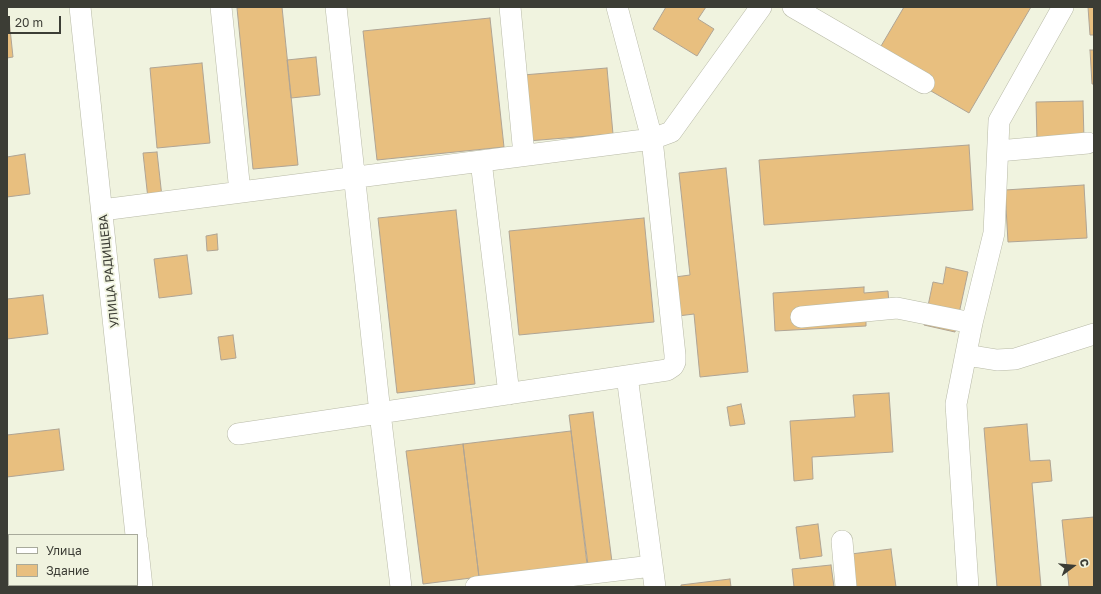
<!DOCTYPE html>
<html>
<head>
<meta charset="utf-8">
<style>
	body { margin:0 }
	#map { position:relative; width:1101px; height:594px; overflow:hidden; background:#f0f3df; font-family:"Golos Text",sans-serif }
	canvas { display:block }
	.frame { position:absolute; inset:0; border:8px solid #3c3d35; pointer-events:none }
	.legend { position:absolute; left:8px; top:534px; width:130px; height:52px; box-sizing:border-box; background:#f0f3df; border:1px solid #a8aa9b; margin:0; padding:5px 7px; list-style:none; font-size:12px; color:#3c3d35 }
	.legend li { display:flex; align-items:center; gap:8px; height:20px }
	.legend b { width:20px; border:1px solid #a8aa9b }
	.north { position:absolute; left:1053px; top:546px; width:40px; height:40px; -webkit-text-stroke:3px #f0f3df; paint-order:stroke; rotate:74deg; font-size:11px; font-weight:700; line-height:16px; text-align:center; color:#3c3d35 }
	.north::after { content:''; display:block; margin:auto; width:14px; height:18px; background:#3c3d35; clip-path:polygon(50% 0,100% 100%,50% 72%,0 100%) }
	.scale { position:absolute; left:8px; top:16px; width:53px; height:18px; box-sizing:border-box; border:2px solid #3c3d35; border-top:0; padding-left:5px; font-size:12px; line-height:14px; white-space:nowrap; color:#3c3d35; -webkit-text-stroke:3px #f0f3df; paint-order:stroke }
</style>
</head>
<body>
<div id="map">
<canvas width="1101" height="594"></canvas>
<div class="frame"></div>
<ul class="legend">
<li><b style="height:5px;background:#fff"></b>Улица</li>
<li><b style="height:11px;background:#e8bf7f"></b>Здание</li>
</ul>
<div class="north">С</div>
<div class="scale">20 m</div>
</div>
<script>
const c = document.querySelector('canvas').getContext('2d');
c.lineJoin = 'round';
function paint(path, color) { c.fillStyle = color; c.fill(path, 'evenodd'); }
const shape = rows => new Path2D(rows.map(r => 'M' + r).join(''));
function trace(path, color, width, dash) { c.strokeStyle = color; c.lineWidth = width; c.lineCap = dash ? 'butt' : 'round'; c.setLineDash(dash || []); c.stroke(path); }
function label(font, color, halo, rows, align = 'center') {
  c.font = font + ' "Golos Text",sans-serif'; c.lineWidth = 3.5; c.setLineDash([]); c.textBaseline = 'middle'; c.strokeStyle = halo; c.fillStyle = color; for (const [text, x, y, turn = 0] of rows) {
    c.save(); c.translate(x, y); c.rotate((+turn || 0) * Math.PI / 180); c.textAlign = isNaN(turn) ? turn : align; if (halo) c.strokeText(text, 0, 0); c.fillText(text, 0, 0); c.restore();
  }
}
const building = shape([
	[244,7,282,7,298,165,253,169,237,8,244,7],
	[666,7,706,7,698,19,714,29,697,56,653,29,666,7],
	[904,7,1031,7,969,113,874,58,904,7],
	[1088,7,1094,7,1094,35,1090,35,1088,7],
	[490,18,504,147,377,160,363,31,490,18],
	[7,19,9,19,13,57,7,58,7,19],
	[1090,50,1094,50,1094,84,1092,84,1090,50],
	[316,57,320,95,291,98,287,60,316,57],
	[202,63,210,143,157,148,150,68,202,63],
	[607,68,613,134,528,141,523,75,607,68],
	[1083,101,1084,140,1037,141,1036,102,1083,101],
	[969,145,973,210,764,225,759,160,969,145],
	[157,152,162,197,148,199,143,153,157,152],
	[25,154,30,194,7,197,7,157,25,154],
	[726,168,748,372,700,377,694,314,678,316,675,277,690,275,679,173,726,168],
	[1084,185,1087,238,1008,242,1005,190,1084,185],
	[456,210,475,384,397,393,378,218,456,210],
	[644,218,654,322,519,335,509,231,644,218],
	[217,234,218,250,207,251,206,236,217,234],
	[187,255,192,294,159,298,154,259,187,255],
	[946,267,968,272,955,332,924,325,933,282,943,284,946,267],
	[864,287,864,293,888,291,890,317,866,319,866,326,775,331,773,293,864,287],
	[43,295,48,334,7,339,7,299,43,295],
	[233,335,236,358,221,360,218,337,233,335],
	[889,393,893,452,812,457,813,479,794,481,790,421,855,417,853,395,889,393],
	[741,404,745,424,730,426,727,407,741,404],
	[593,412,613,570,589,573,569,415,593,412],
	[1027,424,1030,461,1050,460,1052,481,1032,483,1041,587,997,587,984,428,1027,424],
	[59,429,64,470,7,477,7,435,59,429],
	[571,431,587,564,479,577,463,444,571,431],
	[463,444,479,577,423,584,406,451,463,444],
	[1094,517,1094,587,1069,587,1062,520,1094,517],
	[818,524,822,556,800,559,796,527,818,524],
	[891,549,896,587,855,587,851,554,891,549],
	[831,565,834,587,794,587,792,569,831,565],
	[730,579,731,587,681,587,681,585,730,579]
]);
paint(building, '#e8bf7f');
trace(building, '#afa494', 1);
const minor = shape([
	[80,7,136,535],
	[221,7,240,192],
	[336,7,380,413,401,587],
	[510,7,524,155],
	[793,7,924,83],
	[998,151,1088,143],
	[481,161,509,394],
	[102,210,652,139,671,132,761,7],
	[801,317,897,308,972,323],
	[966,355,997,360,1015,359,1094,334],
	[627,376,655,587],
	[238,434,627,376,667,370,673,366,675,362,675,355,652,139,617,7],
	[137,541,142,587],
	[842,541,846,587],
	[476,587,652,566],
	[968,587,956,404,972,323,994,233,999,121,1063,7]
]);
trace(minor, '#b8baa7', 22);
trace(minor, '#fff', 21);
label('12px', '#3c3d35', '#f0f3df', [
	["УЛИЦА РАДИЩЕВА",109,271,-96]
]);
</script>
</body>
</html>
